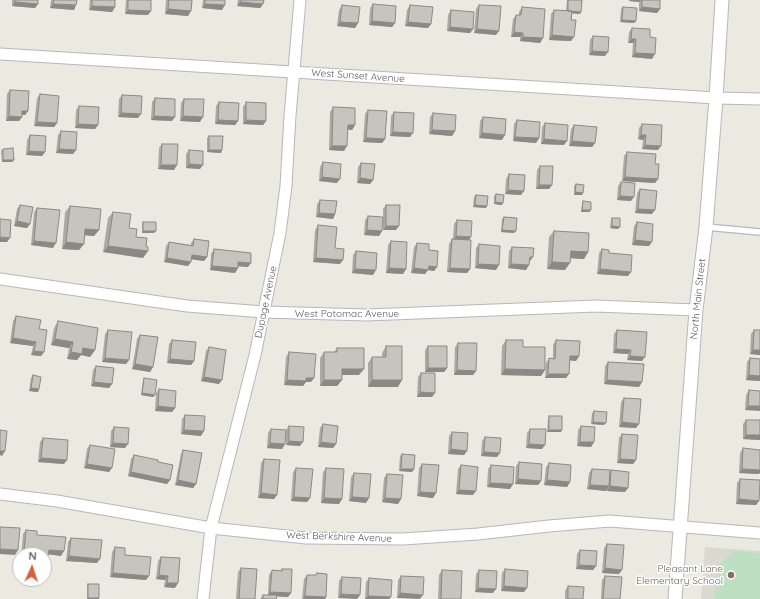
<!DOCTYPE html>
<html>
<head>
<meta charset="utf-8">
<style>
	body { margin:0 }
	#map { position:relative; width:760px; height:599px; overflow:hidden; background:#eaeae1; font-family:Quicksand,sans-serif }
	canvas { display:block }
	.north { position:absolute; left:12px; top:547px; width:40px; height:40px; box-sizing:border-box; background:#fff; border:1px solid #bdbdbf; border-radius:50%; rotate:3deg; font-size:11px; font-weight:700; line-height:16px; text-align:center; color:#595b60 }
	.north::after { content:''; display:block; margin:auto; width:14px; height:18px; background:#d3623e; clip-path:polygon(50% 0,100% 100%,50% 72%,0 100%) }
</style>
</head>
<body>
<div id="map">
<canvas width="760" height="599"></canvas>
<div class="north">N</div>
</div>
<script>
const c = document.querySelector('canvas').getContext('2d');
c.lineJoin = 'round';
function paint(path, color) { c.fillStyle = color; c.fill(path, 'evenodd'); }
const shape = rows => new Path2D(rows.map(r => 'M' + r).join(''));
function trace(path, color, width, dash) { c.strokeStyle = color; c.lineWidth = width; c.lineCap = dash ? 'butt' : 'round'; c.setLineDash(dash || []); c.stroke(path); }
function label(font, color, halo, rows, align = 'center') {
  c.font = font + ' Quicksand,sans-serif'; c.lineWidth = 3; c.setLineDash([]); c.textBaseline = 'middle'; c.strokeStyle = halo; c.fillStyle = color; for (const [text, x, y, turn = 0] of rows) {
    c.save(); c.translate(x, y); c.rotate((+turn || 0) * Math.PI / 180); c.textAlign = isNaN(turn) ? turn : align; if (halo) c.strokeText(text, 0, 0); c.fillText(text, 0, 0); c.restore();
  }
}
paint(shape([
	[705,547,760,551,760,599,701,599]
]), '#dad9cf');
paint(shape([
	[735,551,760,553,760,599,714,599,717,566]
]), '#bfdfc5');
const service = shape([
	[706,227,760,232]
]);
const minor = shape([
	[0,54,716,98,760,99],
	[0,279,187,306,264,312,367,315,596,306,696,310],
	[0,494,57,501,211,528,306,538,403,539,478,534,549,526,610,521,760,533],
	[203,599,211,528,255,355,280,233,286,186,290,116,300,0]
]);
const tertiary = shape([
	[675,599,696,310,706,227,716,98,722,0]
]);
trace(service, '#b6b7bc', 8);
trace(minor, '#b6b7bc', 13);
trace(tertiary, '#b6b7bc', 15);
trace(service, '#fff', 5.5);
trace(minor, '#fff', 11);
trace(tertiary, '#fff', 13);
paint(shape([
	[12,0,38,0,35,8,12,6],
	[51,0,77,0,74,10,50,8],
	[90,0,115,0,115,7,112,12,89,10],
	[126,0,151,0,148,15,125,14],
	[166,0,192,0,191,11,188,16,165,14],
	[203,0,225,0,222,10,202,8],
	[238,0,264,0,263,4,260,8,237,6],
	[567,0,582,0,580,14,572,13,571,41,549,40,551,14,554,10,566,11],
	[629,0,660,0,660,9,657,13,639,11,639,2,629,1],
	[373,4,395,23,392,27,369,25,370,8],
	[342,5,358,23,355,28,337,26,339,10],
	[410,5,431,24,428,28,405,26,407,10],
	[479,5,496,35,474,33,476,9],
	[522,7,543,38,540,43,520,41,520,37,511,37,513,19,516,15,519,15,519,12],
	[623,7,636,21,634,23,620,22,621,9],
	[451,10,473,29,470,33,447,31,448,15],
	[632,28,650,37,652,59,632,57,633,43,628,43,629,32],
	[593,36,605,56,589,55,590,40],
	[10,90,28,111,25,115,22,115,22,117,19,121,6,121,7,94],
	[40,94,57,123,54,127,34,126,37,98],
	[122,95,138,118,118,117,119,99],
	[155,98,172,121,151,120,152,102],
	[184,99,200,122,180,121,181,103],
	[219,102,238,121,235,125,215,124,216,106],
	[246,102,266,121,263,125,243,124,243,107],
	[79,106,98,125,95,129,75,128,76,110],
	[333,107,355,125,352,130,348,129,344,151,329,150,330,112],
	[368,110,385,139,382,143,363,142,365,114],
	[394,112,410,137,390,136,391,116],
	[433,113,455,131,452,136,429,134,430,117],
	[483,117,502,140,479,138,480,121],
	[517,120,539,138,536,143,513,141,514,124],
	[545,123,564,145,541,144,542,127],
	[642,124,658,150,642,149,643,140,638,139,639,128],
	[574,125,595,143,592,147,569,146,571,129],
	[61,131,76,150,73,154,56,153,58,135],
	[30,135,45,152,42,156,26,155,27,140],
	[209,136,222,150,221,153,207,152,207,138],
	[162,144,174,170,158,169,159,148],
	[3,149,14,160,12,162,2,162,1,151],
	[189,150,200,169,186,168,186,154],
	[627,152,655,164,658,179,655,183,622,181,624,156],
	[323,162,337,183,319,181,320,167],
	[361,163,373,180,370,184,357,183,358,167],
	[540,166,552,185,549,189,536,189,537,170],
	[509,174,521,195,505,194,506,179],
	[621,182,631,201,617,200,618,186],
	[576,184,583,193,582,195,574,195,574,186],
	[640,189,652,214,635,213,637,193],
	[496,194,502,205,494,204,494,196],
	[476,195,486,208,473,207,474,197],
	[320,200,335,214,333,219,316,217,317,204],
	[583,201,591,210,589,212,581,212,582,204],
	[20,205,30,224,27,228,14,226,17,209],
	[386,205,396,230,383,230,383,209],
	[70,206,99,230,94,236,84,235,84,244,79,250,62,249,65,212],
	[37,208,53,248,31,245,34,212],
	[113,212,129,228,136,237,146,246,148,251,143,258,103,252,108,218],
	[368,216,382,231,379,236,364,235,365,220],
	[504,217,514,233,501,232,502,219],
	[612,218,618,229,610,228,611,220],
	[457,220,471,237,469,240,470,269,467,273,447,272,449,244,452,239,453,239,454,224],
	[143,222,156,231,154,233,142,233,142,224],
	[637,222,649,246,632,245,634,226],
	[318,225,335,248,340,264,313,262,315,230],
	[554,231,588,252,584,259,570,258,565,270,547,269,549,237],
	[194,239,207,257,204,261,192,259,188,266,164,262,166,246,169,242,191,245,191,243],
	[391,241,406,269,403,274,386,273,388,245],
	[417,243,429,250,437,267,434,271,428,270,425,274,411,273,414,247],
	[479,244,496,270,475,268,476,248],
	[512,247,530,261,529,261,526,270,508,268,509,251],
	[214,249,248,267,238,266,238,268,235,273,210,270,211,254],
	[602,249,609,253,628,276,597,274,599,253],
	[356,251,373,275,352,273,353,255],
	[16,316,39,329,44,352,41,356,31,355,33,346,10,343,13,321],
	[58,321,95,350,90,357,81,355,77,360,67,359,69,348,51,345,54,328],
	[108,330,129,360,126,364,102,362,105,334],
	[617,330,642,361,627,360,628,354,613,353,614,334],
	[754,330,760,330,760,355,750,354,751,334],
	[140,335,153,367,150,372,132,369,137,339],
	[172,340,194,361,191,365,167,363,169,344],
	[506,340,523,347,545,370,541,376,501,375,502,346],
	[556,340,579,356,576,361,570,360,566,378,545,378,546,363,549,358,553,358,553,345],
	[458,343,476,371,473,375,454,375,455,347],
	[386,346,398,387,368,387,368,363,372,357,382,357,382,353],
	[428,346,447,368,444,372,425,372,425,350],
	[209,347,219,384,201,381,206,351],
	[337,348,359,375,342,375,342,380,337,386,320,386,320,358,324,352,334,352],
	[289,352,311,382,306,382,303,386,284,385,286,357],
	[750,358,760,359,760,381,746,380,747,362],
	[608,362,642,382,639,387,604,384,605,366],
	[96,366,112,384,109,388,91,386,93,370],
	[421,373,432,397,417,397,418,377],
	[33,375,39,389,38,392,29,391,31,378],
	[144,378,155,395,153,397,141,395,143,381],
	[159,389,175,408,172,412,155,411,156,393],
	[749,390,760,391,745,410,746,395],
	[624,398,636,428,619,427,621,402],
	[594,411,604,425,591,424,592,413],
	[185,415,201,436,181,434,182,419],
	[549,416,561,432,547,432,548,418],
	[746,420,760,420,760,440,743,439,743,424],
	[323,424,336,444,333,448,318,447,320,428],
	[289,426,300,446,286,445,286,430],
	[581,426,594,442,591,447,577,446,578,430],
	[114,427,125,448,110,447,111,431],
	[271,429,285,444,282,449,267,448,268,433],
	[530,429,542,449,526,448,527,433],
	[452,432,467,451,464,455,448,454,449,436],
	[622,434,636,460,633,464,617,463,619,438],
	[485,437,497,457,481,456,482,441],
	[43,438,64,464,38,462,40,442],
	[90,445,109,472,84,468,87,449],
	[743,448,759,474,739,473,740,453],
	[183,450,196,484,193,488,175,485,181,454],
	[402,454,414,469,412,472,399,471,400,456],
	[134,455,158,462,170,480,167,484,128,476,131,459],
	[264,459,277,495,274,499,258,498,261,463],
	[519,462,541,481,538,485,515,484,516,466],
	[549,463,570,482,567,487,544,485,546,467],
	[422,464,436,493,433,498,417,496,419,468],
	[461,465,473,495,456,494,458,469],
	[491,465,513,484,510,489,487,487,488,469],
	[296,468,310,498,307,502,291,501,293,472],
	[326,468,342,499,339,504,321,503,323,472],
	[592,469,610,472,611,470,625,492,607,491,607,489,606,491,587,489,589,473],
	[354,473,366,503,349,501,351,477],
	[387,474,401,499,398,504,382,502,384,478],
	[740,479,759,501,756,505,736,504,737,483],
	[26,530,37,535,61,556,48,554,48,556,45,560,44,560,44,555,21,555,23,534],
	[71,538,97,563,66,561,68,542],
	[607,544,619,574,602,573,604,548],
	[115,547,125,555,146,580,110,577,112,552],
	[580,550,596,566,593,570,576,569,577,554],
	[161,557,175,588,164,587,165,580,156,579,158,561],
	[241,568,255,599,236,599,238,572],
	[282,569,291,593,288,597,277,596,276,599,260,599,263,595,268,595,269,575,272,570,280,571],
	[505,569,524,592,501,591,502,573],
	[442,570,461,599,438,599,439,575],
	[479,570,493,593,475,592,476,574],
	[317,573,326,597,325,599,302,599,304,579,307,575,315,575],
	[401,576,424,577,397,598,398,580],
	[605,576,620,599,601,599,602,580],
	[342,577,361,578,338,598,339,581],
	[369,578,391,597,389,599,365,599,366,582],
	[88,584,99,598,99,599,87,599,87,586],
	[568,586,583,599,565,599,565,591]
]), '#aaa9a3');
paint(shape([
	[630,0,641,0,639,2,629,1],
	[15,2,38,4,35,8,12,6],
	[240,2,263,4,260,8,237,6],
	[53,4,76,5,74,10,50,8],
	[205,4,225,5,222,10,202,8],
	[92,6,115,7,112,12,89,10],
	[642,7,660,9,657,13,639,11],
	[168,9,191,11,188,16,165,14],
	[128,10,151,11,148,15,125,14],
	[568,11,581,12,580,14,566,13],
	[622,20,636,21,634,23,620,22],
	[372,21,395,23,392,27,369,25],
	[340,22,358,23,355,28,337,26],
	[408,22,431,24,428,28,405,26],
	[450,27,473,29,470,33,447,31],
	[477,29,499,31,496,35,474,33],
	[514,32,523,33,520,37,511,37],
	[552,35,574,37,571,41,549,40],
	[523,37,543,38,540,43,520,41],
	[631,39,636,39,633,43,628,43],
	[592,51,608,52,605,56,589,55],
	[635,53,655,54,652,59,632,57],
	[22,111,28,111,25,115,19,115],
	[121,113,141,114,138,118,118,117],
	[9,116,22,117,19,121,6,121],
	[154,116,175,117,172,121,151,120],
	[183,116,203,117,200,122,180,121],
	[218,120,238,121,235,125,215,124],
	[246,120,266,121,263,125,243,124],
	[37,122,57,123,54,127,34,126],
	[78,124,98,125,95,129,75,128],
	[348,125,355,125,352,130,345,129],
	[432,130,455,131,452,136,429,134],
	[393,132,413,133,410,137,390,136],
	[482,133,505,135,502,140,479,138],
	[641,135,646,135,643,140,638,139],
	[515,137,539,138,536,143,513,141],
	[366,138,385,139,382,143,363,142],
	[544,139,567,141,564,145,541,144],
	[572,141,595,143,592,147,569,146],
	[645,145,661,146,658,150,642,149],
	[332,146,347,146,344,151,329,150],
	[59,149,76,150,73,154,56,153],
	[209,150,222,150,221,153,207,152],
	[29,151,45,152,42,156,26,155],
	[3,160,14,160,12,162,2,162],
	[189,164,203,165,200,169,186,168],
	[161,165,177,165,174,170,158,169],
	[322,177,340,179,337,183,319,181],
	[625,177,658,179,655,183,622,181],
	[360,178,373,180,370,184,357,183],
	[539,185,552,185,549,189,536,189],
	[508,190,524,191,521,195,505,194],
	[575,192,583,193,582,195,574,195],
	[620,196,634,197,631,201,617,200],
	[495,202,503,203,502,205,494,204],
	[475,205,487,206,486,208,473,207],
	[638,209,655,210,652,214,635,213],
	[582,210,591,210,589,212,581,212],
	[319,213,335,214,333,219,316,217],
	[17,221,30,224,27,228,14,226],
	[386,226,399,226,396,230,383,230],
	[612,226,620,227,618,229,610,228],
	[85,229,99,230,94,236,81,235],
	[367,230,382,231,379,236,364,235],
	[502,230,516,231,514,233,501,232],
	[143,231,156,231,154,233,142,233],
	[456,236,471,237,468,241,453,240],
	[0,237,10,238,7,242,0,242],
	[635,240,652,242,649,246,632,245],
	[34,241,56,243,53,248,31,245],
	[66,242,84,244,79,250,62,249],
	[108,246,148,251,143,258,103,252],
	[571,251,588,252,584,259,566,258],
	[192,255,207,257,204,261,189,259],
	[530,257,533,257,530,261,527,261],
	[167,258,191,262,188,266,164,262],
	[316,258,343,260,340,264,313,262],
	[238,262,251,263,248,267,235,266],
	[552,262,570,263,565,270,547,269],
	[478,264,499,265,496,270,475,268],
	[511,264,529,265,526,270,508,268],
	[212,266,238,268,235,273,210,270],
	[429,266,437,267,434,271,428,270,425,274,411,273,414,268],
	[389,268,406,269,403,274,386,273],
	[450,268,470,269,467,273,447,272],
	[355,269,376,270,373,275,352,273],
	[600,269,631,272,628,276,597,274],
	[13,338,36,342,33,346,10,343],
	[55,339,73,342,69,348,51,345],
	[83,348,95,350,90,357,81,355,77,360,67,359,71,352],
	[616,349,631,350,628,354,613,353],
	[753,350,760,350,760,355,750,354],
	[34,351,44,352,41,356,31,355],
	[570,356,579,356,576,361,567,360],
	[630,356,645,357,642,361,627,360],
	[105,358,129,360,126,364,102,362],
	[170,359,194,361,191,365,167,363],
	[135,364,153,367,150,372,132,369],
	[428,368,447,368,444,372,425,372],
	[342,369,364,369,359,375,337,375],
	[505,369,545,370,541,376,501,375],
	[457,370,476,371,473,375,454,375],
	[548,374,569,374,566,378,545,378],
	[749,375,760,376,760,381,746,380],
	[204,377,222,380,219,384,201,381],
	[306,378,314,378,311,382,306,382,303,386,284,385,287,380],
	[324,380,342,380,337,386,320,386],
	[372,380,402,380,398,387,368,387],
	[607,380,642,382,639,387,604,384],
	[94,382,112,384,109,388,91,386],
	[31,388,39,389,38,392,29,391],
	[420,392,435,393,432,397,417,397],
	[142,393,155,395,153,397,141,395],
	[158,406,175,408,172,412,155,411],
	[748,406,760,406,760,411,745,410],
	[593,422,606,423,604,425,591,424],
	[622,422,639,424,636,428,619,427],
	[184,430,204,431,201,436,181,434],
	[549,430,562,430,561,432,547,432],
	[746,435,760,435,760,440,743,439],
	[289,441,303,442,300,446,286,445],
	[321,442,336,444,333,448,318,447],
	[580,442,594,442,591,447,577,446],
	[113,443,128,444,125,448,110,447],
	[270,443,285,444,282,449,267,448],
	[529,444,545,445,542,449,526,448],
	[451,449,467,451,464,455,448,454],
	[0,451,5,451,2,456,0,455],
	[484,452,500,453,497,457,481,456],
	[41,458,67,460,64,464,38,462],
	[620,459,636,460,633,464,617,463],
	[87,464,112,468,109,472,84,468],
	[401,469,414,469,412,472,399,471],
	[742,469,760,470,760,473,759,474,739,473],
	[131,472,170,480,167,484,128,476],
	[518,479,541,481,538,485,515,484],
	[178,480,196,484,193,488,175,485],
	[547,480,570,482,567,487,544,485],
	[490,483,513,484,510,489,487,487],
	[590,485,609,486,606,491,587,489],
	[610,486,628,488,625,492,607,491],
	[459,490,476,491,473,495,456,494],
	[420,492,436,493,433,498,417,496],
	[261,493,277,495,274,499,258,498],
	[294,497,310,498,307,502,291,501],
	[352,497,369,498,366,503,349,501],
	[324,498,342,499,339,504,321,503],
	[385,498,401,499,398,504,382,502],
	[739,499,759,501,756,505,736,504],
	[0,549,18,550,15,555,0,554],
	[49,550,64,551,61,556,46,554],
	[44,556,48,556,45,560,44,560],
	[69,556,100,559,97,563,66,561],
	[579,565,596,566,593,570,576,569],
	[605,568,622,570,619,574,602,573],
	[113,573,149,576,146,580,110,577],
	[159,575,168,576,165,580,156,579],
	[167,583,178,583,175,588,164,587],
	[504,586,527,588,524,592,501,591],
	[478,588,496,589,493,593,475,592],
	[270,592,291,593,288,597,267,596],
	[400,593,423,595,420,599,397,598],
	[341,594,360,595,357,599,338,598],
	[305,596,326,597,325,599,303,599],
	[368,596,391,597,389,599,365,599],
	[88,598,99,598,99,599,87,599]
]), '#8b8985');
const building = shape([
	[15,0,38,0,38,4,15,2,15,0],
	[54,0,77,0,76,5,53,4,54,0],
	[92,0,115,0,115,7,92,6,92,0],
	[128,0,151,0,151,11,128,10,128,0],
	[169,0,192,0,191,11,168,9,169,0],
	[205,0,225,0,225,5,205,4,205,0],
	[241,0,264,0,263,4,240,2,241,0],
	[568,0,582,0,581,12,568,11,568,0],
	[642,0,660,0,660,9,642,7,642,0],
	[373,4,396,6,395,23,372,21,373,4],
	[342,5,360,7,358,23,340,22,342,5],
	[410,5,433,7,431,24,408,22,410,5],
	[479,5,501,6,499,31,477,29,479,5],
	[522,7,545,9,543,38,523,37,523,33,514,32,516,15,521,15,522,7],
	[623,7,637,8,636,21,622,20,623,7],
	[451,10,474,12,473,29,450,27,451,10],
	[554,10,572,11,571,20,576,20,574,37,552,35,554,10],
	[632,28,650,29,650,37,656,38,655,54,635,53,636,39,631,39,632,28],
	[593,36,609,37,608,52,592,51,593,36],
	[10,90,29,91,28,111,22,111,22,117,9,116,10,90],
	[40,94,59,96,57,123,37,122,40,94],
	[122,95,142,96,141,114,121,113,122,95],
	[155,98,175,99,175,117,154,116,155,98],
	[184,99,204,99,203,117,183,116,184,99],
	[219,102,239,103,238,121,218,120,219,102],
	[246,102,266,103,266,121,246,120,246,102],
	[79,106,99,107,98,125,78,124,79,106],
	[333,107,355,108,355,125,348,125,347,146,332,146,333,107],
	[368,110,387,111,385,139,366,138,368,110],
	[394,112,414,113,413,133,393,132,394,112],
	[433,113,456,115,455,131,432,130,433,113],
	[483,117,506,119,505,135,482,133,483,117],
	[517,120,540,122,539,138,515,137,517,120],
	[545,123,568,125,567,141,544,139,545,123],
	[642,124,662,125,661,146,645,145,646,135,641,135,642,124],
	[574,125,597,127,595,143,572,141,574,125],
	[61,131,77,132,76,150,59,149,61,131],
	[30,135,46,136,45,152,29,151,30,135],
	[209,136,223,136,222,150,209,150,209,136],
	[162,144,178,144,177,165,161,165,162,144],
	[13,148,14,160,3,160,3,149,13,148],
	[189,150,203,151,203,165,189,164,189,150],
	[627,152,656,154,655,164,659,164,658,179,625,177,627,152],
	[323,162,341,164,340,179,322,177,323,162],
	[361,163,375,164,373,180,360,178,361,163],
	[540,166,553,166,552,185,539,185,540,166],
	[509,174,525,175,524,191,508,190,509,174],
	[621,182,635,183,634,197,620,196,621,182],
	[576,184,584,185,583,193,575,192,576,184],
	[640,189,657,191,655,210,638,209,640,189],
	[496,194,504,195,503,203,495,202,496,194],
	[476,195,488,196,487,206,475,205,476,195],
	[320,200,337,201,335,214,319,213,320,200],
	[583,201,591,202,591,210,582,210,583,201],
	[20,205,33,207,30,224,17,221,20,205],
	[386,205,400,205,399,226,386,226,386,205],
	[70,206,101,209,99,230,85,229,84,244,66,242,70,206],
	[37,208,60,210,56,243,34,241,37,208],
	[113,212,131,214,129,228,137,229,136,237,147,238,146,246,148,247,148,251,108,246,113,212],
	[368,216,383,217,382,231,367,230,368,216],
	[504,217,517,218,516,231,502,230,504,217],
	[612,218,620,218,620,227,612,226,612,218],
	[0,219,11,220,10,238,0,237,0,219],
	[457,220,472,221,471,237,456,236,457,220],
	[143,222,156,222,156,231,143,231,143,222],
	[637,222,653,224,652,242,635,240,637,222],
	[318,225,337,227,335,248,344,249,343,260,316,258,318,225],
	[554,231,589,233,588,252,571,251,570,263,552,262,554,231],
	[194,239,209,241,207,257,192,255,191,262,167,258,169,242,193,246,194,239],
	[452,239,471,240,470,269,450,268,452,239],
	[391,241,407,242,406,269,389,268,391,241],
	[417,243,429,244,429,250,438,251,437,267,429,266,428,270,414,268,417,243],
	[479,244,500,246,499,265,478,264,479,244],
	[512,247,534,248,533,257,530,257,529,265,511,264,512,247],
	[214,249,251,253,251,263,238,262,238,268,212,266,214,249],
	[602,249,609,250,609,253,632,255,631,272,600,269,602,249],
	[356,251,377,253,376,270,355,269,356,251],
	[16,316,41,320,39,329,47,330,44,352,34,351,36,342,13,338,16,316],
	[58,321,98,328,95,350,83,348,82,354,71,352,73,342,55,339,58,321],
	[108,330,132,332,129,360,105,358,108,330],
	[617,330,647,332,645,357,630,356,631,350,616,349,617,330],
	[754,330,760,330,760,350,753,350,754,330],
	[140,335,158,337,153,367,135,364,140,335],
	[172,340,196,342,194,361,170,359,172,340],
	[506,340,523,340,523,347,545,347,545,370,505,369,506,340],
	[556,340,580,341,579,356,570,356,569,374,548,374,549,358,555,359,556,340],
	[458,343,477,343,476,371,457,370,458,343],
	[386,346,402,346,402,380,372,380,372,357,386,357,386,346],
	[428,346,447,346,447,368,428,368,428,346],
	[209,347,226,350,222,380,204,377,209,347],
	[337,348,364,348,364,369,342,369,342,380,324,380,324,352,337,352,337,348],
	[289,352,316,354,314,378,306,378,306,381,287,380,289,352],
	[750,358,760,359,760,376,749,375,750,358],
	[608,362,644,364,642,382,607,380,608,362],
	[96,366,114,368,112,384,94,382,96,366],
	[421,373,435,373,435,393,420,392,421,373],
	[33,375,41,377,39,389,31,388,33,375],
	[144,378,157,380,155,395,142,393,144,378],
	[159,389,176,391,175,408,158,406,159,389],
	[749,390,760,391,760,406,748,406,749,390],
	[624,398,641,399,639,424,622,422,624,398],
	[594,411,607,412,606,423,593,422,594,411],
	[185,415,205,416,204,431,184,430,185,415],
	[549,416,562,416,562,430,549,430,549,416],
	[746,420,760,420,760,435,746,435,746,420],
	[323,424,338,426,336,444,321,442,323,424],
	[289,426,304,427,303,442,289,441,289,426],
	[581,426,595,427,594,442,580,442,581,426],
	[114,427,129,428,128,444,113,443,114,427],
	[271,429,286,430,285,444,270,443,271,429],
	[530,429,546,429,545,445,529,444,530,429],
	[0,430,7,431,5,451,0,451,0,430],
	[452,432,468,433,467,451,451,449,452,432],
	[622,434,638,435,636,460,620,459,622,434],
	[485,437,501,438,500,453,484,452,485,437],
	[43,438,68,440,67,460,41,458,43,438],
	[90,445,115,449,112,468,87,464,90,445],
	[743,448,760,450,760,470,742,469,743,448],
	[183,450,202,453,196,484,178,480,183,450],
	[402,454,415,455,414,469,401,469,402,454],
	[134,455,158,460,158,462,173,465,170,480,131,472,134,455],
	[264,459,280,460,277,495,261,493,264,459],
	[519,462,542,464,541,481,518,479,519,462],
	[549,463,571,465,570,482,547,480,549,463],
	[422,464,439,465,436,493,420,492,422,464],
	[461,465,478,467,476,491,459,490,461,465],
	[491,465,514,467,513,484,490,483,491,465],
	[296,468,313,469,310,498,294,497,296,468],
	[326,468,344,469,342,499,324,498,326,468],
	[592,469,610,470,609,486,590,485,592,469],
	[611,470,629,472,628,488,610,486,611,470],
	[354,473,371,474,369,498,352,497,354,473],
	[387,474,403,475,401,499,385,498,387,474],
	[740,479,760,480,759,501,739,499,740,479],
	[0,527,20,528,18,550,0,549,0,527],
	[26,530,37,531,37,535,66,537,64,551,49,550,48,556,44,556,44,555,24,554,26,530],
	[71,538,102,540,100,559,69,556,71,538],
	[607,544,624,545,622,570,605,568,607,544],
	[115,547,125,548,125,555,151,557,149,576,113,573,115,547],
	[580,550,597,551,596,566,579,565,580,550],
	[161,557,180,558,178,583,167,583,168,576,159,575,161,557],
	[241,568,257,569,255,599,239,599,241,568],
	[282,569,292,569,291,593,270,592,272,570,282,571,282,569],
	[505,569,528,571,527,588,504,586,505,569],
	[442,570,462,571,461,599,441,599,442,570],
	[479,570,497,571,496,589,478,588,479,570],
	[317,573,327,574,326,597,305,596,307,575,316,575,317,573],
	[401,576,424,577,423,595,400,593,401,576],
	[605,576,622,577,620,599,603,599,605,576],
	[342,577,361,578,360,595,341,594,342,577],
	[369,578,392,580,391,597,368,596,369,578],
	[88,584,99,584,99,598,88,598,88,584],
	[568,586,584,587,583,599,568,599,568,586],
	[263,595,277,595,276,599,263,599,263,595]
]);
paint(building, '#c6c4be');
trace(building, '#8b8985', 1);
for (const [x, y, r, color] of [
	[731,575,4,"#8d6e63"]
]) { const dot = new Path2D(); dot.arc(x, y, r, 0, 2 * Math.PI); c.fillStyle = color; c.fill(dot); trace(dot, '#fff', 1.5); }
label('10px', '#595b60', '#fff', [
	["West Sunset Avenue",358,76,4],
	["North Main Street",698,299,-84],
	["Dupage Avenue",266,302,-78],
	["West Potomac Avenue",347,314],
	["West Berkshire Avenue",339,537,2]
]);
label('10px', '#785e54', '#fff', [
	["Pleasant Lane",723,569],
	["Elementary School",723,581]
], 'right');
</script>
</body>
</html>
